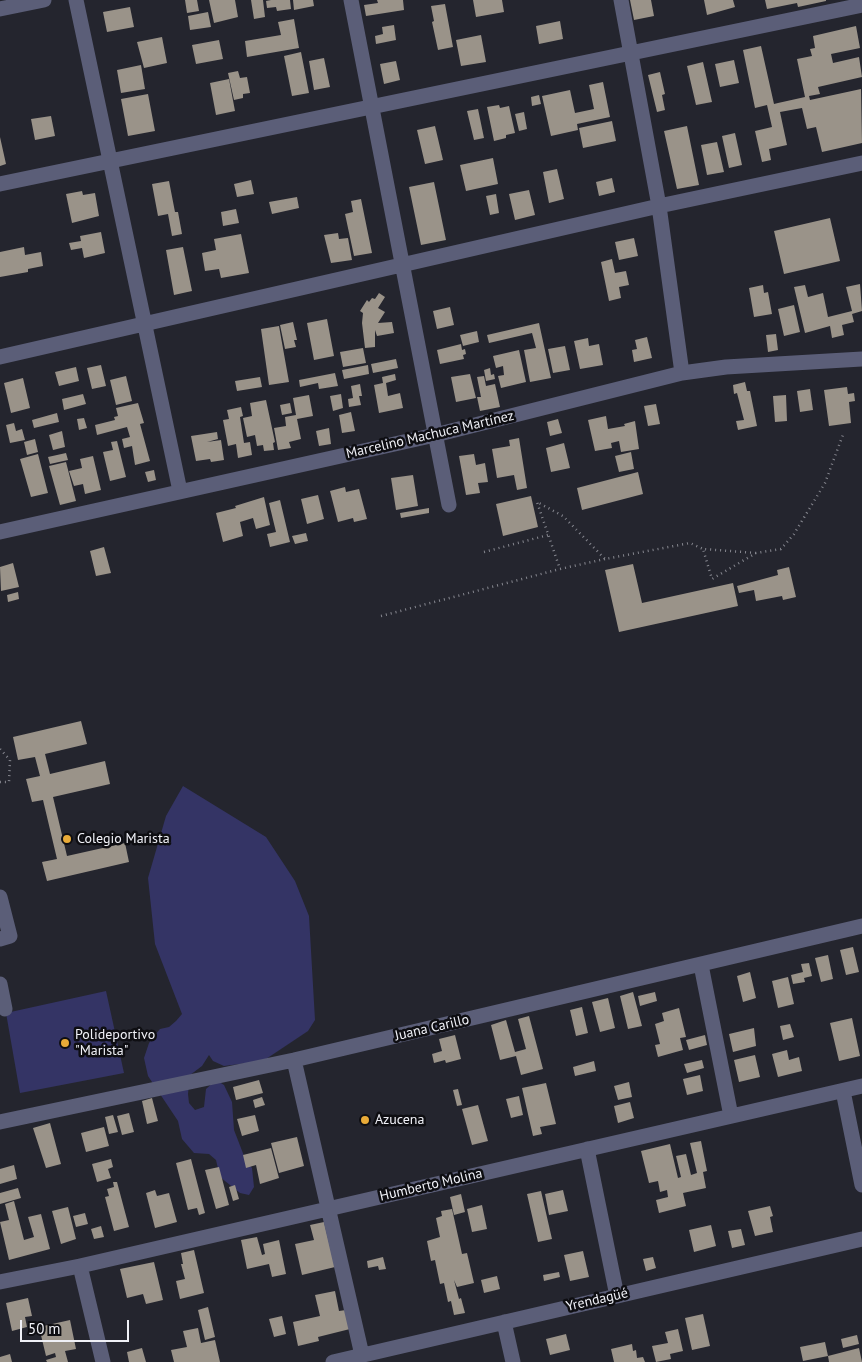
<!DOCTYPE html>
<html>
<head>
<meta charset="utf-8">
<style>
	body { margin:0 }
	#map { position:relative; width:862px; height:1362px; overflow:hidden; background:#24252e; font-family:"PT Sans",sans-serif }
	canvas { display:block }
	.scale { position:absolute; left:20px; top:1320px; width:109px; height:22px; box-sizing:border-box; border:2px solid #f0f1f7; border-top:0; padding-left:6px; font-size:15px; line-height:18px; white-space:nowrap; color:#f0f1f7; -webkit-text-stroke:4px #0e0e12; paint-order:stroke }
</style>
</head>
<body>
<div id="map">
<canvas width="862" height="1362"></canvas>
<div class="scale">50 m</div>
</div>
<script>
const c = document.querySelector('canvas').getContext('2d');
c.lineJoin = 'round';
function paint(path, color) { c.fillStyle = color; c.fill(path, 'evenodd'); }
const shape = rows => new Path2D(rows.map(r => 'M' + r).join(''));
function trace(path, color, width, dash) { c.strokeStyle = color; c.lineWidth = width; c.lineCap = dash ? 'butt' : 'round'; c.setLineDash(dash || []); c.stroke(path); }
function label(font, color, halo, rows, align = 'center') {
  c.font = font + ' "PT Sans",sans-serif'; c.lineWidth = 5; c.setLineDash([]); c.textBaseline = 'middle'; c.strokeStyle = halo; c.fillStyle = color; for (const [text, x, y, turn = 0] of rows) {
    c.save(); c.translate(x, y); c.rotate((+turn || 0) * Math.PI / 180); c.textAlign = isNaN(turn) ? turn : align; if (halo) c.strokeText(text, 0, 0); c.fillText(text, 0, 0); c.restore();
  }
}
paint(shape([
	[183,786,266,837,295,881,309,916,315,1020,308,1031,263,1061,224,1066,213,1061,209,1055,202,1066,190,1075,188,1094,189,1103,195,1110,204,1107,206,1089,216,1080,224,1085,232,1102,234,1130,246,1161,252,1168,254,1187,249,1195,240,1193,220,1177,216,1160,209,1154,194,1153,182,1139,178,1121,148,1076,144,1058,149,1043,154,1036,160,1029,169,1027,176,1021,182,1014,155,944,148,878,166,816],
	[106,991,124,1073,20,1093,6,1013]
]), '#343465');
paint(shape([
	[185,0,197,0,199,11,187,13],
	[209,0,235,0,238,17,214,23],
	[251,0,263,0,265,17,254,19],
	[271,0,290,0,291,9,277,11,276,7,267,8,266,1],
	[293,0,313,0,314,6,294,10],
	[377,0,403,0,404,10,366,16,364,5,378,3],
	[473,0,502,0,504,12,476,17],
	[630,0,651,0,654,16,634,20],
	[704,0,733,0,735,7,707,15],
	[765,0,826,0,826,1,798,7,797,3,767,9],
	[445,4,453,47,438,50,432,22,434,21,431,6],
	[130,7,134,27,107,32,103,12],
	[208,12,211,27,190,30,188,16],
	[294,19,299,48,247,57,245,41,281,35,278,22],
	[560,21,563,39,539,44,536,26],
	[394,25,396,40,376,44,375,36,383,34,382,27],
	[856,26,860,48,831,54,833,63,859,57,862,77,818,87,820,94,809,96,810,100,861,89,862,143,822,152,816,127,807,129,802,108,780,112,787,145,769,149,771,160,762,162,755,131,772,127,767,105,755,108,743,50,761,46,774,104,778,103,805,97,797,59,812,56,810,49,815,48,813,36],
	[481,35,486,62,461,66,456,40],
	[162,37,167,63,144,68,137,42],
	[219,40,223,59,196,64,192,45],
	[301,52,309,93,292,96,284,56],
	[324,58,330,87,314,90,309,61],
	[734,60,739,83,720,87,715,64],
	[396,61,400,80,384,84,380,64],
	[703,62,712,102,696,105,687,66],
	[141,65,145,89,121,93,117,70],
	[238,71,240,78,247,77,250,93,243,94,243,98,234,100,228,73],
	[660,72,665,94,662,95,665,110,657,112,648,75],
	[229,79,235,111,216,115,210,83],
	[603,82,610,117,577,124,578,130,551,136,542,96,570,90,575,113,594,109,589,85],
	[148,94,155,131,128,136,121,99],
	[539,95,541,104,532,106,531,97],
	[499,105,500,108,509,106,515,133,506,135,506,138,494,141,487,107],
	[478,109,484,138,474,140,467,111],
	[524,112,527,129,519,131,515,114],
	[51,116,55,136,35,140,31,119],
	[612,121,616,141,583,148,579,128],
	[435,126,443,160,425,164,417,130],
	[687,126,699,185,677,189,664,131],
	[735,133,742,165,729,168,722,136],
	[0,137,6,164,0,166],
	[717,142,724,172,707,175,701,145],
	[493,158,498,184,466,191,460,165],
	[557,169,564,199,549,203,543,172],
	[612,178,615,192,599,196,596,182],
	[251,180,254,194,237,197,234,184],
	[169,181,175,212,178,212,182,234,172,236,168,214,158,216,152,184],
	[434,182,446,240,421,245,409,187],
	[529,190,535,215,515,220,509,194],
	[82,191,83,195,95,193,99,216,72,223,66,194],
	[496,194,499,213,490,215,486,196],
	[297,197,299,208,272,214,269,202],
	[361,199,372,253,354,256,345,214,353,212,351,201],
	[236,209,239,223,223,226,221,212],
	[830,218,840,261,784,274,774,231],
	[101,232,105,253,84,258,82,248,71,250,69,243,81,241,80,236],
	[338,233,339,239,348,238,352,260,331,263,324,235],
	[241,234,249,273,221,278,219,269,205,271,202,253,216,250,214,239],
	[634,238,638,256,619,260,615,242],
	[24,247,25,255,41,252,43,266,28,269,28,272,0,277,0,252],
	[183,247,192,291,174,295,166,250],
	[612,259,615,273,626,271,629,285,619,287,621,298,609,301,601,262],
	[860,284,862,311,852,314,854,322,842,325,844,335,832,338,830,326,805,333,794,287,805,285,808,297,823,293,828,317,852,311,846,287],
	[763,285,764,293,768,292,772,314,754,317,749,288],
	[379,293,385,297,378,308,385,312,378,323,392,322,394,333,377,336,375,330,375,347,365,348,362,323,363,313,360,311,367,300,369,302,372,298,375,299],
	[794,305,800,332,784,336,778,309],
	[450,307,454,325,437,329,433,311],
	[327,319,334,356,314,360,307,323],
	[293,322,297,340,294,340,296,347,285,349,280,325],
	[539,323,551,378,530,382,524,350,536,348,532,333,489,343,487,335],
	[279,326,289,382,269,385,261,329],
	[477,331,479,342,463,346,460,335],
	[776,334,778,350,768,352,766,335],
	[647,337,652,358,634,362,632,350,637,349,635,340],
	[588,338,589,346,599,344,603,365,580,369,574,341],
	[461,344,462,350,465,349,466,354,463,355,464,359,440,364,437,350],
	[565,346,570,370,553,373,548,349],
	[363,348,366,363,343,367,340,352],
	[519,350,526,382,501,388,498,376,504,375,503,366,496,368,493,356],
	[396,359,398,368,373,373,371,364],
	[101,365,106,386,92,389,87,368],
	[368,365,369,374,344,379,342,370],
	[76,367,79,381,59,386,55,372],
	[490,368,491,375,494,374,495,379,486,381,484,370],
	[335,373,338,386,319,389,318,383,300,387,299,380],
	[395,374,396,380,386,383,388,396,400,393,403,408,379,413,374,385,383,383,382,377],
	[470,374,476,398,456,402,451,377],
	[126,376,132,401,116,405,110,380],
	[484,376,486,386,495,384,500,407,480,411,477,397,481,397,477,377],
	[260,377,262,387,237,391,235,381],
	[23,378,30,408,11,413,4,383],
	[745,382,747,391,750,391,757,426,738,430,736,421,744,420,737,393,734,394,733,385],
	[360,384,362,396,359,396,361,405,349,407,348,399,353,398,351,386],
	[847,387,848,394,854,393,855,401,849,402,851,423,829,426,824,390],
	[810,389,813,410,800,412,797,391],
	[83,394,86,404,64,410,62,399],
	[341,394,343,408,333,411,330,396],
	[309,395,313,416,297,419,301,439,289,442,291,448,278,450,274,428,286,426,285,417,296,415,293,398],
	[786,395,787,421,775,422,773,396],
	[266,400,275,442,273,443,274,450,264,451,263,445,257,446,255,435,247,437,243,418,252,416,250,403],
	[138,403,144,423,140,424,150,461,135,465,132,446,124,448,122,439,130,437,127,427,97,435,95,425,115,420,114,417,118,416,116,408],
	[290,403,292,413,282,415,280,405],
	[656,404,660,424,648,426,644,406],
	[241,407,243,416,240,417,244,443,250,442,252,455,238,458,236,444,228,446,223,420,229,419,227,410],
	[351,412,355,431,342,433,339,415],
	[57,413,59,422,34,428,32,420],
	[606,416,608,429,625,426,624,424,635,421,639,449,621,452,619,441,611,443,612,448,595,451,588,420],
	[84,418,87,428,79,430,77,419],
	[558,419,562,433,550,436,547,422],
	[14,423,16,431,22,429,25,440,10,443,6,425],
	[329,428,331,444,319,446,316,431],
	[62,431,65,447,53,450,49,435],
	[217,432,218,439,207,442,221,440,224,460,211,462,210,459,196,461,191,436],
	[519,438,527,488,517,490,514,475,497,478,492,449,510,446,509,440],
	[35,439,38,452,27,455,24,442],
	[117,441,126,477,110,481,103,452,113,450,111,442],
	[564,443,570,468,551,472,546,448],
	[631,452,634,469,619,472,615,456],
	[66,453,68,460,50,464,48,457],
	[38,454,48,493,31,497,20,459],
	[474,454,476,465,485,463,488,482,478,483,480,493,466,495,459,456],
	[93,456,101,490,85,494,83,484,74,486,69,471,82,468,80,459],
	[66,462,76,501,60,505,49,466],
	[154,470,156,480,148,482,145,472],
	[638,472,643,494,582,510,577,488],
	[413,475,418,506,396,510,391,478],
	[345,487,346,492,359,489,367,519,354,522,353,518,338,522,330,491],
	[318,495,324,519,307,524,301,499],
	[531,496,538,527,503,536,496,504],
	[264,497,270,525,256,529,253,518,240,522,243,536,223,542,216,513,236,508,235,506],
	[280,500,290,542,270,547,267,534,276,532,269,503],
	[429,508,429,513,401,518,400,513],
	[306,533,308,541,295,544,292,536],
	[104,547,111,573,96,576,90,551],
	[13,563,19,587,1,591,0,567],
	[633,564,642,603,733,583,738,606,619,632,605,570],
	[789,567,796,597,783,600,782,596,756,601,754,590,739,593,737,586,778,575,777,570],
	[18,592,19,599,8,602,7,595],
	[81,721,87,744,45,754,50,774,105,761,110,784,53,797,67,856,125,843,129,862,47,881,42,862,57,859,43,800,32,802,26,779,40,776,35,757,18,760,13,737],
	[853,947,859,972,846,975,840,950],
	[828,955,833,979,821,982,815,958],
	[809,963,812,976,804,978,805,982,793,984,791,975,803,972,801,964],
	[750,972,756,998,743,1002,737,976],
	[788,977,794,1004,778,1008,772,981],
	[633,992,642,1026,628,1029,620,996],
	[655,992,657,1001,640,1006,638,996],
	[608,998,615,1028,600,1032,592,1002],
	[582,1007,588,1033,576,1036,570,1010],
	[679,1008,686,1037,680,1038,683,1050,658,1057,655,1045,660,1044,655,1024,664,1021,662,1013],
	[529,1016,543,1069,521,1075,516,1056,500,1060,491,1025,506,1020,515,1052,526,1049,518,1019],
	[852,1018,860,1056,839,1061,830,1023],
	[790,1024,794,1037,783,1040,780,1026],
	[754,1028,756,1046,733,1052,729,1034],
	[455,1035,461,1059,446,1063,445,1060,434,1063,432,1054,442,1051,439,1039],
	[705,1035,707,1045,689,1050,686,1040],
	[787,1050,789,1060,799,1057,802,1071,778,1077,772,1054],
	[755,1055,760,1077,739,1082,734,1060],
	[702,1060,704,1068,687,1073,684,1064],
	[594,1061,596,1071,575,1076,573,1067],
	[700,1075,703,1091,687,1095,683,1079],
	[259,1080,263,1093,236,1100,233,1087],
	[629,1082,632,1097,618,1100,614,1086],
	[546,1083,556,1124,540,1127,542,1134,533,1136,522,1088],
	[458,1089,462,1105,457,1106,453,1090],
	[519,1096,523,1115,511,1118,506,1099],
	[262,1097,265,1105,255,1108,253,1100],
	[152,1098,158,1121,147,1124,142,1101],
	[630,1102,634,1118,618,1123,614,1106],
	[478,1105,488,1141,472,1145,462,1109],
	[129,1113,134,1132,122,1135,117,1116],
	[113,1115,118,1132,109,1134,105,1117],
	[255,1115,259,1131,242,1136,237,1119],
	[50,1123,61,1164,46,1168,33,1128],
	[104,1127,109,1146,86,1152,81,1133],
	[297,1137,304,1166,279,1173,271,1143],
	[701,1141,707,1171,703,1172,706,1188,683,1193,686,1206,659,1213,656,1200,668,1197,667,1190,660,1192,658,1181,649,1183,641,1151,670,1144,678,1178,681,1177,676,1156,686,1154,691,1175,697,1173,690,1143],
	[271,1148,279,1178,260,1184,256,1165,246,1168,243,1155],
	[111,1159,113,1167,108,1169,111,1178,97,1182,92,1164],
	[191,1159,205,1213,199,1215,197,1208,188,1210,176,1163],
	[14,1165,17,1179,0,1184,0,1169],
	[219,1167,229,1205,216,1209,205,1170],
	[113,1182,117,1182,129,1227,114,1231,105,1197,109,1196,107,1189,114,1187],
	[235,1185,239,1199,233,1201,229,1187],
	[18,1188,21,1198,0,1204,0,1193],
	[155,1190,157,1196,169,1193,177,1222,155,1228,146,1193],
	[563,1190,568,1211,549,1215,545,1194],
	[541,1191,552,1239,538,1242,527,1194],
	[461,1194,465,1212,454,1215,450,1197],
	[14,1201,24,1240,34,1237,28,1217,41,1214,50,1249,9,1260,0,1222,9,1220,5,1204],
	[482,1205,487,1229,472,1232,467,1209],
	[770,1206,773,1216,770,1217,773,1232,755,1236,748,1211],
	[68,1207,76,1239,61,1244,52,1211],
	[452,1209,462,1254,467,1253,474,1283,457,1287,454,1280,459,1299,461,1298,465,1313,454,1315,451,1301,448,1302,444,1283,440,1284,435,1260,431,1261,427,1241,440,1237,436,1218,442,1216,441,1211],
	[85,1213,88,1224,76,1227,73,1216],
	[324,1222,335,1267,302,1275,295,1244,314,1240,310,1225],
	[711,1225,716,1246,694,1252,689,1230],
	[101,1226,104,1237,94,1239,91,1229],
	[741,1229,745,1245,732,1248,728,1231],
	[257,1237,262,1255,265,1254,263,1244,279,1240,286,1274,272,1277,269,1264,247,1269,241,1240],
	[194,1250,204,1293,180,1299,176,1281,185,1279,181,1264,183,1264,181,1253],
	[583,1251,589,1277,570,1281,564,1255],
	[383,1257,386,1269,379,1270,378,1266,368,1268,367,1261],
	[653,1257,656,1268,646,1271,643,1259],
	[154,1262,163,1300,146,1304,143,1294,127,1298,120,1269],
	[559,1272,560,1277,544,1281,543,1275],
	[497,1276,500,1289,484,1293,481,1280],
	[335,1291,339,1311,346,1310,350,1329,318,1337,319,1341,298,1346,293,1322,320,1316,315,1295],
	[28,1298,32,1316,25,1317,27,1327,12,1331,6,1303],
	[208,1307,215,1337,205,1340,198,1310],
	[703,1314,710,1346,692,1350,685,1318],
	[282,1316,286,1334,274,1337,269,1319],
	[70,1320,76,1349,65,1351,68,1362,47,1362,46,1360,56,1357,55,1353,46,1356,39,1327],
	[198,1328,201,1343,215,1340,220,1362,174,1362,171,1350,187,1347,183,1331],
	[678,1329,683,1351,670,1354,671,1359,656,1362,652,1346,668,1343,665,1332],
	[566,1334,570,1350,550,1355,546,1339],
	[857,1335,859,1344,843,1348,841,1339],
	[825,1342,828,1356,803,1361,800,1347],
	[632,1344,633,1351,636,1350,637,1358,643,1357,645,1362,614,1362,611,1349],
	[142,1348,146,1362,129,1362,127,1352],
	[859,1348,862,1362,829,1362,828,1356],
	[10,1354,12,1362,0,1362,0,1357]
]), '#9a9389');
trace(shape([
	[484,552,548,535],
	[756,553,703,549,712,579,756,553,781,549,794,534,825,483,844,432],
	[605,559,560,569,537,502,563,516,605,559,690,543,703,549],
	[381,616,560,569],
	[0,749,10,760,9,782,0,782]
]), '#878890', 2.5, [1, 4]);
trace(shape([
	[76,0,180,491],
	[351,0,449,505],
	[621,0,659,206,682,373],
	[0,9,44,0],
	[0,184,862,5],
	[0,357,659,206,862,163],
	[0,532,435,435,682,373,726,367,862,359],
	[0,897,10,936,0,939],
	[701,965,731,1116],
	[0,984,5,1009],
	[294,1060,362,1355],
	[843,1091,862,1185],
	[0,1122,294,1060,862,926],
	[587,1149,617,1296],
	[80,1266,103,1362],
	[0,1282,80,1266,862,1086],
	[504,1322,513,1362],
	[333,1362,862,1239]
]), '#5b5e78', 15);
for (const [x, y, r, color] of [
	[67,839,5,"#e9ab38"],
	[65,1043,5,"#e9ab38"],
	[365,1120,5,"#e9ab38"]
]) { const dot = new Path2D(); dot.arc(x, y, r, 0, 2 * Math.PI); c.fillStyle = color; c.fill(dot); trace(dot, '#0e0e12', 2); }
label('14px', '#f0f1f7', '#0e0e12', [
	["Marcelino Machuca Martínez",430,435,-13],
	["Juana Carillo",432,1028,-13],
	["Humberto Molina",431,1185,-13],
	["Yrendagüé",597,1300,-13]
]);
label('14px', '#f0f1f7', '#0e0e12', [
	["Colegio Marista",77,839],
	["Polideportivo",75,1035],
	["\"Marista\"",75,1051],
	["Azucena",375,1120]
], 'left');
</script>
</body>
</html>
